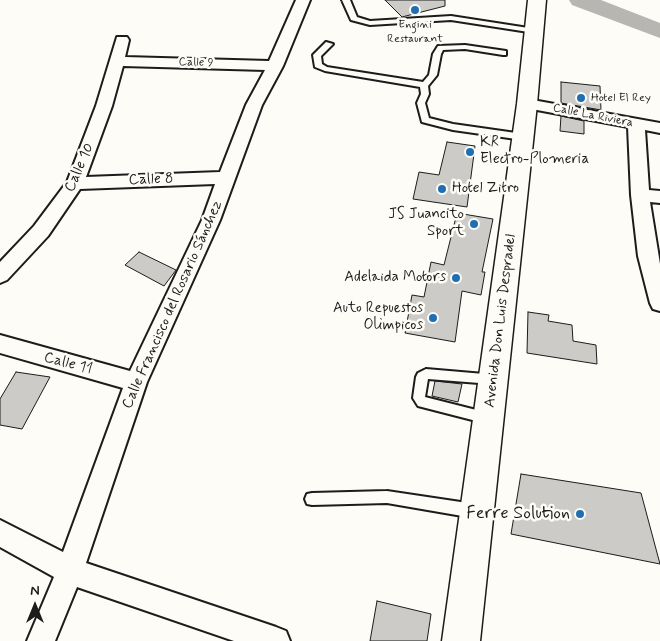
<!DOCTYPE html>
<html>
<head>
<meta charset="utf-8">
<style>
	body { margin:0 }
	#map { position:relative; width:660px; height:641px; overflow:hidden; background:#fdfcf7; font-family:Mynerve,sans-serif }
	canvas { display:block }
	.north { position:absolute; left:10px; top:581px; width:50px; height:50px; -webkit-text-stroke:4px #fdfcf7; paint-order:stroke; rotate:0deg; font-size:14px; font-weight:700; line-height:20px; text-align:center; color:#1c1c1c }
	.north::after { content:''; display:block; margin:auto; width:18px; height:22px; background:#1c1c1c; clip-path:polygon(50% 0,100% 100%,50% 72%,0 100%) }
</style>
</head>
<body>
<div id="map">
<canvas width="660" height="641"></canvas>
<div class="north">N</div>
</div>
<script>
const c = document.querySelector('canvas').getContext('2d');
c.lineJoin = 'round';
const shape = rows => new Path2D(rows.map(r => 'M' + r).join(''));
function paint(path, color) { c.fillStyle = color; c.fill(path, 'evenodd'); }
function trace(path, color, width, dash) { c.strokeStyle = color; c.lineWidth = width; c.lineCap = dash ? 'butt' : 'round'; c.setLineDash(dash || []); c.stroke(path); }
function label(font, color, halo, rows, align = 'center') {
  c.font = font + ' Mynerve,sans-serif'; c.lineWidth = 5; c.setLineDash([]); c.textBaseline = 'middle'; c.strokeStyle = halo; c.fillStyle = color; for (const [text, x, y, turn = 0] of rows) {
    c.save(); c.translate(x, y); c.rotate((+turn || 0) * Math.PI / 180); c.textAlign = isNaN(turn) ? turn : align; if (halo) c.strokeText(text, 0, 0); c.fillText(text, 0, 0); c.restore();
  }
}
paint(shape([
	[569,0,601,0,660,23,660,38,572,5,569,0]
]), '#b7b6b2');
const building = shape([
	[385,0,445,0,445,6,402,17,385,0],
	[561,82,600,86,601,110,561,103,561,82],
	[561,116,584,121,584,134,560,131,561,116],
	[447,142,475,146,467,207,413,199,419,172,439,175,447,142],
	[457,213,493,219,482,272,485,272,481,295,462,291,455,342,405,333,412,295,424,297,431,262,444,265,457,213],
	[139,252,176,270,164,286,125,265,139,252],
	[528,312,549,315,548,321,572,325,573,341,596,345,597,364,527,353,528,312],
	[16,372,50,377,22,429,0,425,0,399,16,372],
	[435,381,462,384,458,402,432,396,435,381],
	[521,474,641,493,660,564,511,534,521,474],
	[377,601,431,614,427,641,370,641,377,601]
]);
paint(building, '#cccbc8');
trace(building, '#1c1c1c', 1);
const service = shape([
	[342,0,350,0,357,17,370,21,451,16,535,29,539,31,535,33,451,20,370,25,351,20,342,0],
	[326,42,333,44,321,56,322,64,327,67,423,82,429,75,433,54,438,46,465,45,506,51,506,55,503,55,465,49,443,50,441,54,437,75,428,86,429,94,425,103,429,118,453,124,523,134,527,137,523,140,453,130,422,122,417,103,421,94,420,87,325,71,315,67,313,55,326,42],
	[426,369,496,375,498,379,496,383,492,384,428,379,425,397,492,414,494,418,492,422,488,424,418,406,413,398,416,377,418,373,426,369],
	[387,491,474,504,479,506,481,511,479,516,474,518,387,503,312,505,307,504,305,499,307,494,312,493,387,491]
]);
const minor = shape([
	[296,0,310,0,283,66,262,105,220,220,147,382,86,563,276,627,286,631,290,641,234,641,77,587,55,641,27,641,54,577,0,547,0,520,63,552,123,388,0,353,0,335,130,371,202,220,215,184,80,189,48,236,7,280,0,283,0,262,34,226,67,182,96,106,117,37,127,37,129,40,125,57,269,61,296,0],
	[123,66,265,70,246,105,220,172,86,177,112,106,123,66],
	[527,99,660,123,660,133,645,130,649,190,660,191,660,203,650,202,660,264,660,311,653,309,650,303,638,256,631,195,628,127,521,107,519,104,527,99]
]);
const secondary = shape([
	[528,0,546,0,537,104,480,641,442,641,517,104,528,0]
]);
trace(service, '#1c1c1c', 4);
trace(minor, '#1c1c1c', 4);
trace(secondary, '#1c1c1c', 3);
paint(service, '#fdfcf7');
paint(minor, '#fdfcf7');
paint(secondary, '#fdfcf7');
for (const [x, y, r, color] of [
	[415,10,5,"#1f6fb2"],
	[581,98,5,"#1f6fb2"],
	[470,152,5,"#1f6fb2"],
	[442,189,5,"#1f6fb2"],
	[474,224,5,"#1f6fb2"],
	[456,278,5,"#1f6fb2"],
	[433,318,5,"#1f6fb2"],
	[580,514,5,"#1f6fb2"]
]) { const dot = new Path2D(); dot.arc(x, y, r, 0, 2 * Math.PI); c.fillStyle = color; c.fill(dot); trace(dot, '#fdfcf7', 2); }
label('12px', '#1c1c1c', '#fdfcf7', [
	["Engini",415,25],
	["Restaurant",415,39],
	["Hotel El Rey",591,98,"left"]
]);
label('12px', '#1c1c1c', '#fdfcf7', [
	["Calle 9",196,63,2],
	["Calle La Riviera",593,116,11]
]);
label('15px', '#1c1c1c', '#fdfcf7', [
	["KR",480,143,"left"],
	["Electro-Plomeria",480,160,"left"],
	["Hotel Zitro",452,189,"left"],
	["JS Juancito",464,215],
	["Sport",464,232],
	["Adelaida Motors",446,278],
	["Auto Repuestos",423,309],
	["Olimpicos",423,326]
], 'right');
label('15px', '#1c1c1c', '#fdfcf7', [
	["Calle 10",80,168,-66],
	["Calle 8",151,180,-2],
	["Calle Francisco del Rosario Sánchez",173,305,-66],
	["Avenida Don Luis Despradel",501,321,-83],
	["Calle 11",68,364,15]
]);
label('18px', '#1c1c1c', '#fdfcf7', [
	["Ferre Solution",570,514]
], 'right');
</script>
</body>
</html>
